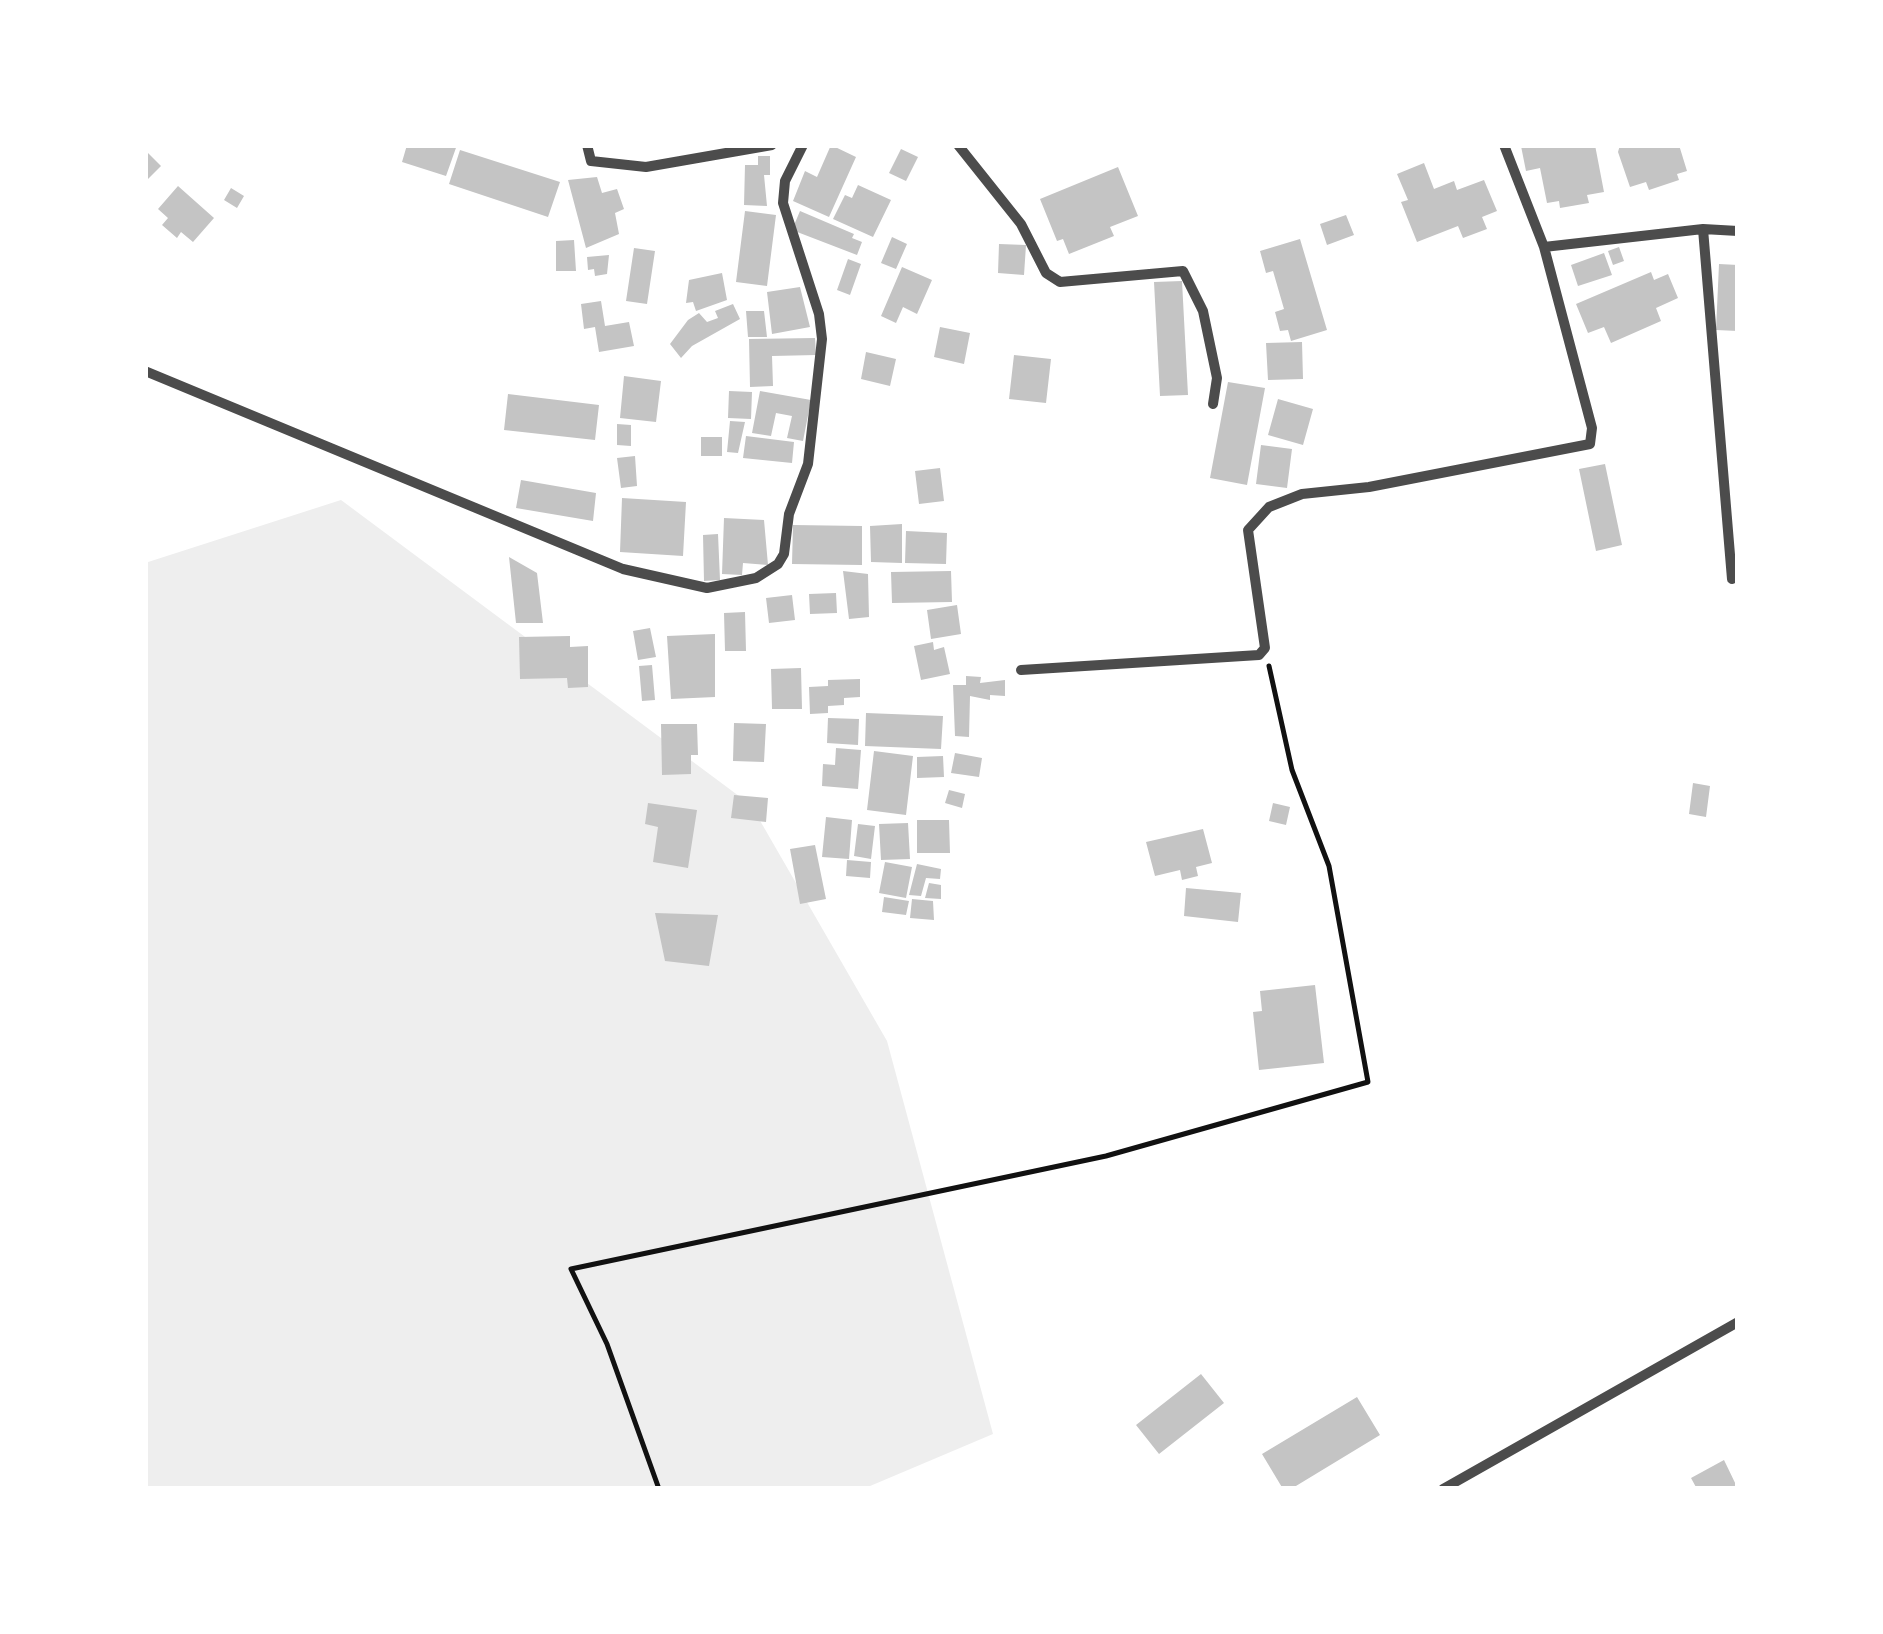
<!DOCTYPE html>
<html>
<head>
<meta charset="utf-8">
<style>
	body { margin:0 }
	#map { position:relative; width:1883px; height:1634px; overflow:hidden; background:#fff; font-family:Arial,sans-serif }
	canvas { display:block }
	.frame { position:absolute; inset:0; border:148px solid #fff; pointer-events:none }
</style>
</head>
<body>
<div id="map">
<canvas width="1883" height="1634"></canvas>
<div class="frame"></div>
</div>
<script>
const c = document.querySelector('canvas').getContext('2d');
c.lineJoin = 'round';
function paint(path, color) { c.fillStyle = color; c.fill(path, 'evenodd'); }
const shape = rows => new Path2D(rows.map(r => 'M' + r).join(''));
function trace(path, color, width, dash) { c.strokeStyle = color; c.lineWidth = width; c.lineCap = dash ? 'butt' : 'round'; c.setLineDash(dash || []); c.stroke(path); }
paint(shape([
	[341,500,751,805,887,1041,993,1434,863,1489,145,1489,145,563]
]), '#eee');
paint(shape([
	[407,145,457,145,446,176,402,162],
	[831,145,856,157,829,217,793,201,805,171,817,177],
	[1595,145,1604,192,1587,195,1589,203,1560,208,1559,201,1547,203,1540,168,1526,171,1521,146],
	[1620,145,1679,145,1687,171,1677,174,1679,180,1649,190,1646,182,1630,187,1618,152],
	[901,149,918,157,906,181,889,173],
	[145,150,161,166,145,182],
	[460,150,560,182,548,217,449,184],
	[758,156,770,156,770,175,764,175,767,206,744,205,745,165,758,165],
	[1424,163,1434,189,1454,181,1457,190,1484,180,1497,211,1482,217,1487,229,1463,238,1458,226,1417,242,1401,202,1408,200,1397,174],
	[1118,167,1138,216,1110,227,1114,236,1069,254,1063,239,1057,241,1040,199],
	[597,177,602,193,617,189,624,209,615,213,619,234,586,248,568,180],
	[858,185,891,200,873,237,833,219,845,195,852,198],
	[178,186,214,218,193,242,181,232,177,238,162,225,168,218,158,209],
	[231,188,244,196,237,208,224,200],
	[745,211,776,215,767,286,736,282],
	[800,211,854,234,852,238,862,242,857,255,792,230],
	[1346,215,1354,235,1327,245,1320,224],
	[892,237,907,244,896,269,881,263],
	[1300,239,1327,330,1291,341,1288,330,1280,331,1275,312,1284,309,1273,271,1266,273,1260,251],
	[574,240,576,271,556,271,556,241],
	[999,244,1026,245,1024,275,998,273],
	[1619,247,1624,261,1613,265,1608,251],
	[634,248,655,251,647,304,626,301],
	[1604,253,1612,275,1578,286,1571,265],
	[609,255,607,274,595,276,594,269,588,270,587,257],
	[848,259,861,264,850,295,837,290],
	[1719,264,1738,265,1738,331,1716,330],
	[902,267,932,280,917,314,903,307,896,323,881,316],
	[1651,272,1654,280,1668,274,1678,298,1656,308,1661,321,1611,343,1604,327,1588,333,1576,304],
	[722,273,727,300,696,311,693,302,686,303,689,280],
	[1182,281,1188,395,1160,396,1154,282],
	[800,287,810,327,772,334,767,292],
	[601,301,605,326,629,322,634,346,599,352,595,327,584,329,581,304],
	[733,304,740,319,692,346,681,358,670,344,688,320,699,313,707,322,718,318,715,311],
	[746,311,764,311,767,337,748,337],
	[940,327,970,333,964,364,934,357],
	[815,338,816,355,772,356,773,386,750,387,749,339],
	[1302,342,1303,379,1268,380,1266,343],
	[866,352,896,359,890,386,861,379],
	[1014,355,1051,359,1046,403,1009,399],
	[624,376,661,381,656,422,620,418],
	[1228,382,1265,388,1247,485,1210,478],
	[729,391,752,392,751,419,728,418],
	[760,391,811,400,803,441,787,438,792,416,776,413,771,436,752,433],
	[508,394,599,405,595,440,504,430],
	[1278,399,1313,409,1303,445,1268,435],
	[730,421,745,422,738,453,727,452],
	[617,424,631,425,631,446,617,445],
	[746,436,794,442,792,463,743,458],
	[701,437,722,437,722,456,701,456],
	[1261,445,1292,449,1287,488,1256,484],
	[635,456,637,486,621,488,617,458],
	[1605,464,1622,545,1596,551,1579,469],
	[940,468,944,501,919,504,915,471],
	[521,480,596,493,593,521,516,508],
	[622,498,686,502,683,556,620,552],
	[724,518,764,520,768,565,743,563,742,575,722,574],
	[902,524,902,563,871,562,870,526],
	[793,525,862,526,862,565,792,564],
	[906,531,947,533,946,564,905,563],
	[718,534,720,580,704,581,703,535],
	[509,557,537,573,543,623,516,623],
	[843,571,868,574,869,617,849,619],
	[951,571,952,602,892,603,891,572],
	[836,593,837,613,810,614,809,594],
	[792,595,795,620,769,623,766,598],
	[957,605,961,634,931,639,927,610],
	[745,612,746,651,725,651,724,613],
	[650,628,656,657,638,660,633,631],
	[715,634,715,697,671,699,667,636],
	[570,636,570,647,588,646,588,687,568,688,567,678,520,679,519,637],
	[933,642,934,650,944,647,950,674,921,680,914,646],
	[652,665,655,700,642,701,639,666],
	[801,668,802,709,772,709,771,669],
	[966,676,981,677,980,683,1005,680,1005,696,990,695,990,700,970,696,969,737,955,736,953,685,966,685],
	[860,679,860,697,844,698,844,705,828,706,828,713,810,714,809,687,828,686,828,680],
	[866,713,943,716,941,749,865,746],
	[828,718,859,719,858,745,827,743],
	[734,723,766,724,764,762,733,761],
	[661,724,697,724,698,755,691,755,691,774,662,775],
	[836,748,861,750,858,789,822,786,823,764,835,765],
	[874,751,913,756,906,815,867,810],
	[955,753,982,758,979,777,951,773],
	[943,756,944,777,917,778,917,757],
	[1693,783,1710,786,1706,817,1689,814],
	[949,790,965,794,962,808,945,803],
	[734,795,768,798,766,822,731,818],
	[648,803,697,810,688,868,653,862,658,827,645,824],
	[1273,803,1290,807,1286,825,1269,821],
	[826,817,852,820,849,859,822,857],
	[917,820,949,820,950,853,917,853],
	[908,823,910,859,881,860,879,824],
	[858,824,875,826,871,859,854,856],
	[1203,829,1212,863,1196,867,1198,876,1182,880,1180,870,1155,876,1146,842],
	[815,845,826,899,800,904,790,849],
	[847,860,871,862,870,878,846,876],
	[885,862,912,867,906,898,879,893],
	[917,864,941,869,940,879,926,878,921,896,909,895],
	[929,883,941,885,941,899,925,898],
	[1186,888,1241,893,1238,922,1184,916],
	[884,897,909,901,906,915,882,912],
	[912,899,933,901,934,920,910,918],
	[655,913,718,915,709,966,665,961],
	[1315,985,1324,1063,1259,1070,1253,1012,1262,1011,1260,991],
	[1201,1374,1224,1403,1159,1454,1136,1425],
	[1357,1397,1380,1435,1291,1489,1283,1489,1262,1454],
	[1724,1460,1738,1489,1697,1489,1691,1478]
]), '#c4c4c4');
trace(shape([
	[659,1489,607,1344,571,1269,1106,1156,1368,1082,1329,866,1292,770,1269,666]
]), '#111', 5);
trace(shape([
	[587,145,591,161,646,167,772,145],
	[958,145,1021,224,1046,273,1060,282,1183,271,1203,311,1217,378,1213,404],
	[1703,229,1732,579],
	[1544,247,1703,229,1738,231],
	[145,371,623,569,707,588,756,578,778,564,784,554,789,514,808,464,822,339,819,314,783,203,785,181,803,145],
	[1021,670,1259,655,1265,648,1248,530,1269,507,1302,494,1369,487,1590,444,1592,428,1544,247,1504,145],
	[1443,1489,1738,1322]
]), '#4c4c4c', 10);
</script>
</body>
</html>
